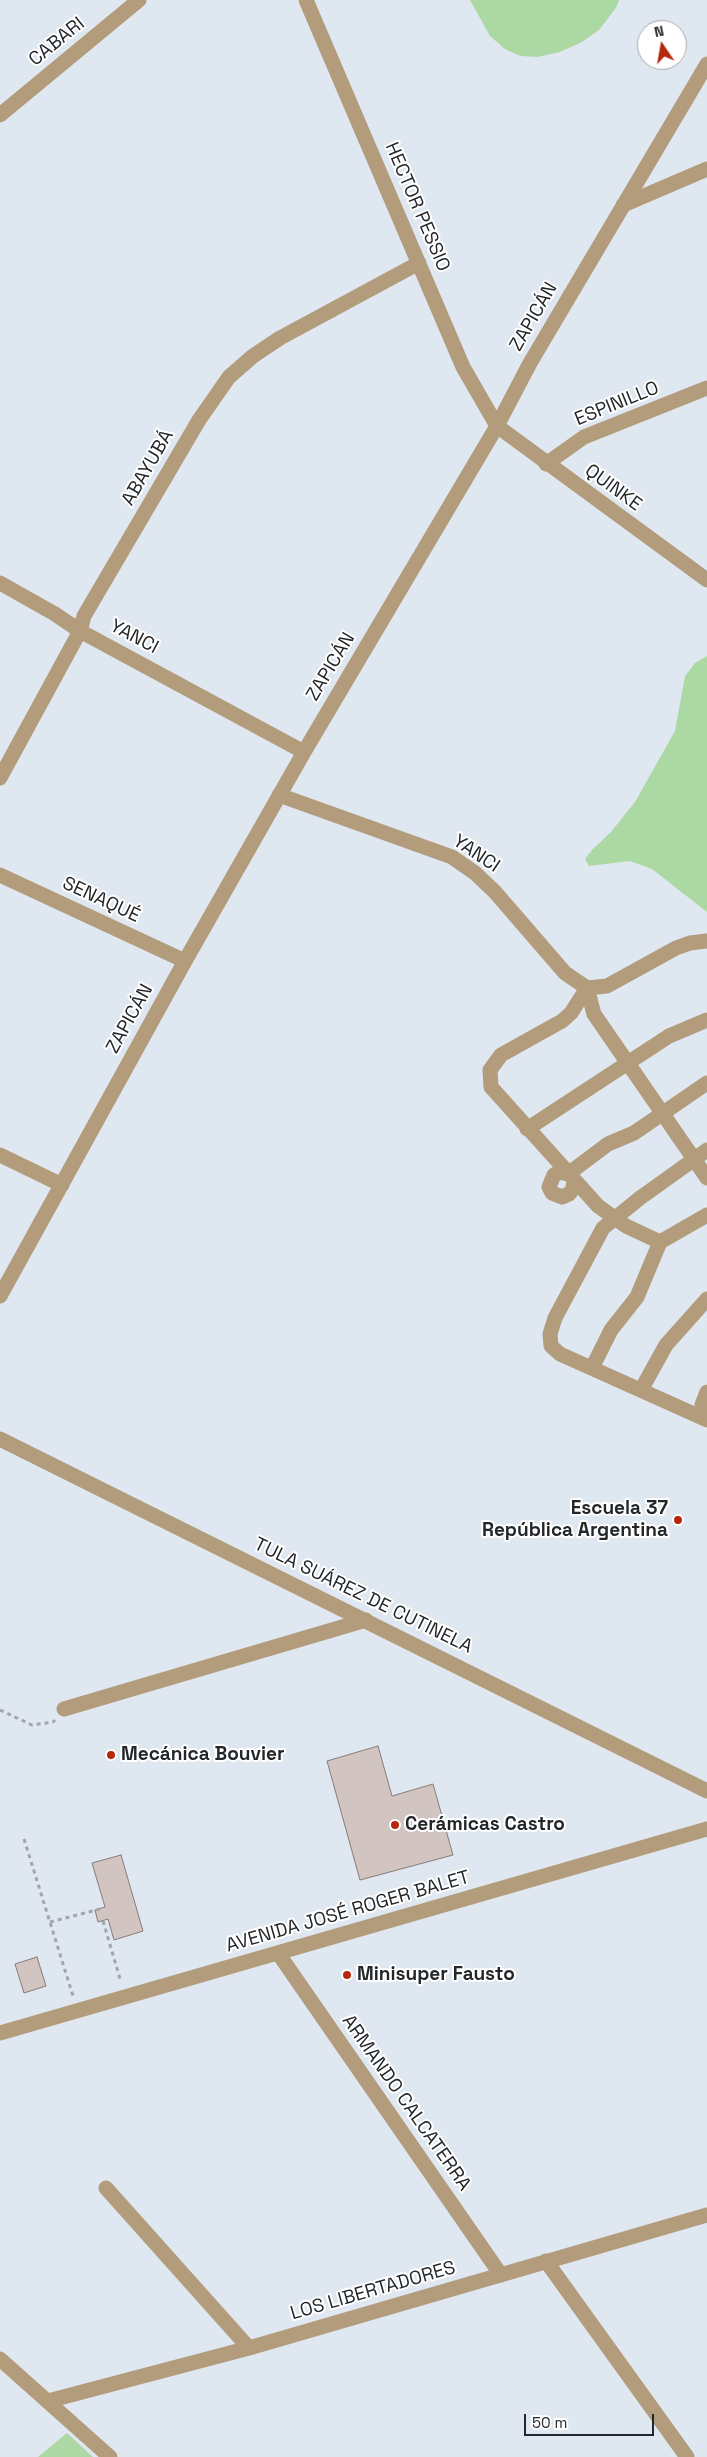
<!DOCTYPE html>
<html>
<head>
<meta charset="utf-8">
<style>
	body { margin:0 }
	#map { position:relative; width:707px; height:2457px; overflow:hidden; background:#dfe7f0; font-family:"Space Grotesk",sans-serif }
	canvas { display:block }
	.north { position:absolute; left:637px; top:20px; width:50px; height:50px; box-sizing:border-box; background:#fff; border:1px solid #a7a9aa; border-radius:50%; rotate:348deg; font-size:14px; font-weight:700; line-height:20px; text-align:center; color:#24272a }
	.north::after { content:''; display:block; margin:auto; width:18px; height:22px; background:#b5280f; clip-path:polygon(50% 0,100% 100%,50% 72%,0 100%) }
	.scale { position:absolute; left:524px; top:2414px; width:130px; height:22px; box-sizing:border-box; border:2px solid #24272a; border-top:0; padding-left:6px; font-size:15px; line-height:18px; white-space:nowrap; color:#24272a; -webkit-text-stroke:4px #fff; paint-order:stroke }
</style>
</head>
<body>
<div id="map">
<canvas width="707" height="2457"></canvas>
<div class="north">N</div>
<div class="scale">50 m</div>
</div>
<script>
const c = document.querySelector('canvas').getContext('2d');
c.lineJoin = 'round';
function paint(path, color) { c.fillStyle = color; c.fill(path, 'evenodd'); }
const shape = rows => new Path2D(rows.map(r => 'M' + r).join(''));
function trace(path, color, width, dash) { c.strokeStyle = color; c.lineWidth = width; c.lineCap = dash ? 'butt' : 'round'; c.setLineDash(dash || []); c.stroke(path); }
function label(font, color, halo, rows, align = 'center') {
  c.font = font + ' "Space Grotesk",sans-serif'; c.lineWidth = 4; c.setLineDash([]); c.textBaseline = 'middle'; c.strokeStyle = halo; c.fillStyle = color; for (const [text, x, y, turn = 0] of rows) {
    c.save(); c.translate(x, y); c.rotate((+turn || 0) * Math.PI / 180); c.textAlign = isNaN(turn) ? turn : align; if (halo) c.strokeText(text, 0, 0); c.fillText(text, 0, 0); c.restore();
  }
}
paint(shape([
	[470,0,619,0,616,8,599,30,582,42,560,52,537,57,520,56,505,49,490,36],
	[707,656,707,912,652,869,630,861,589,866,585,859,592,850,611,832,635,802,675,731,685,676,695,663],
	[67,2433,93,2457,38,2457]
]), '#acd8a3');
const building = shape([
	[378,1746,392,1796,433,1784,453,1855,360,1880,327,1761,378,1746],
	[121,1855,143,1931,114,1940,108,1919,98,1922,95,1910,105,1907,92,1863,121,1855],
	[37,1957,46,1986,24,1993,15,1964,37,1957]
]);
paint(building, '#d1c4c1');
trace(building, '#877b79', 1);
trace(shape([
	[0,1710,32,1725,53,1722,55,1720],
	[24,1839,73,1996],
	[103,1921,121,1982],
	[50,1922,100,1909]
]), '#9fa6ad', 3, [4, 4]);
trace(shape([
	[306,0,463,367,497,426,707,580],
	[0,115,139,0],
	[623,205,707,169],
	[546,464,584,437,707,388],
	[0,583,55,614,80,631,304,752],
	[0,778,80,631,84,616,199,420,229,377,253,356,280,338,419,263],
	[279,795,452,857,475,873,495,892,565,973,587,988,607,986,676,948,690,943,707,941],
	[0,875,185,961],
	[587,988,571,1013,562,1021,501,1055,490,1070,491,1087,598,1206,626,1226,660,1242,707,1215],
	[587,988,594,1014,707,1178],
	[527,1129,669,1036,707,1020],
	[707,1150,640,1198,603,1228,555,1318,550,1334,551,1346,560,1354,707,1420],
	[0,1155,62,1185],
	[574,1180,573,1189,569,1194,562,1197,552,1193,549,1187,554,1175,559,1172,568,1174,608,1144,634,1133,707,1083],
	[0,1296,185,961,304,752,497,426,530,363,707,64],
	[592,1368,611,1330,637,1297,660,1242],
	[641,1390,666,1345,707,1299],
	[703,1418,702,1405,707,1392],
	[0,1439,707,1791],
	[64,1709,366,1620],
	[278,1953,501,2275],
	[0,2033,707,1829],
	[106,2188,249,2348],
	[546,2261,687,2457],
	[0,2359,110,2457],
	[48,2401,249,2348,707,2215]
]), '#b29c7c', 15);
for (const [x, y, r, color] of [
	[678,1520,5,"#b5280f"],
	[111,1755,5,"#b5280f"],
	[395,1825,5,"#b5280f"],
	[347,1975,5,"#b5280f"]
]) { const dot = new Path2D(); dot.arc(x, y, r, 0, 2 * Math.PI); c.fillStyle = color; c.fill(dot); trace(dot, '#fff', 2); }
label('19px', '#24272a', '#fff', [
	["CABARI",57,42,-39],
	["HECTOR PESSIO",417,207,67],
	["ZAPICÁN",534,317,-60],
	["ESPINILLO",617,404,-22],
	["ABAYUBÁ",148,468,-60],
	["QUINKE",613,488,36],
	["YANCI",134,637,28],
	["ZAPICÁN",331,667,-59],
	["YANCI",476,854,34],
	["SENAQUÉ",101,900,25],
	["ZAPICÁN",130,1019,-61],
	["TULA SUÁREZ DE CUTINELA",363,1596,26],
	["AVENIDA JOSÉ ROGER BALET",348,1912,-16],
	["ARMANDO CALCATERRA",406,2103,55],
	["LOS LIBERTADORES",373,2291,-16]
]);
label('bold 19px', '#24272a', '#fff', [
	["Escuela 37",668,1509,"right"],
	["República Argentina",668,1531,"right"],
	["Mecánica Bouvier",121,1755],
	["Cerámicas Castro",405,1825],
	["Minisuper Fausto",357,1975]
], 'left');
</script>
</body>
</html>
